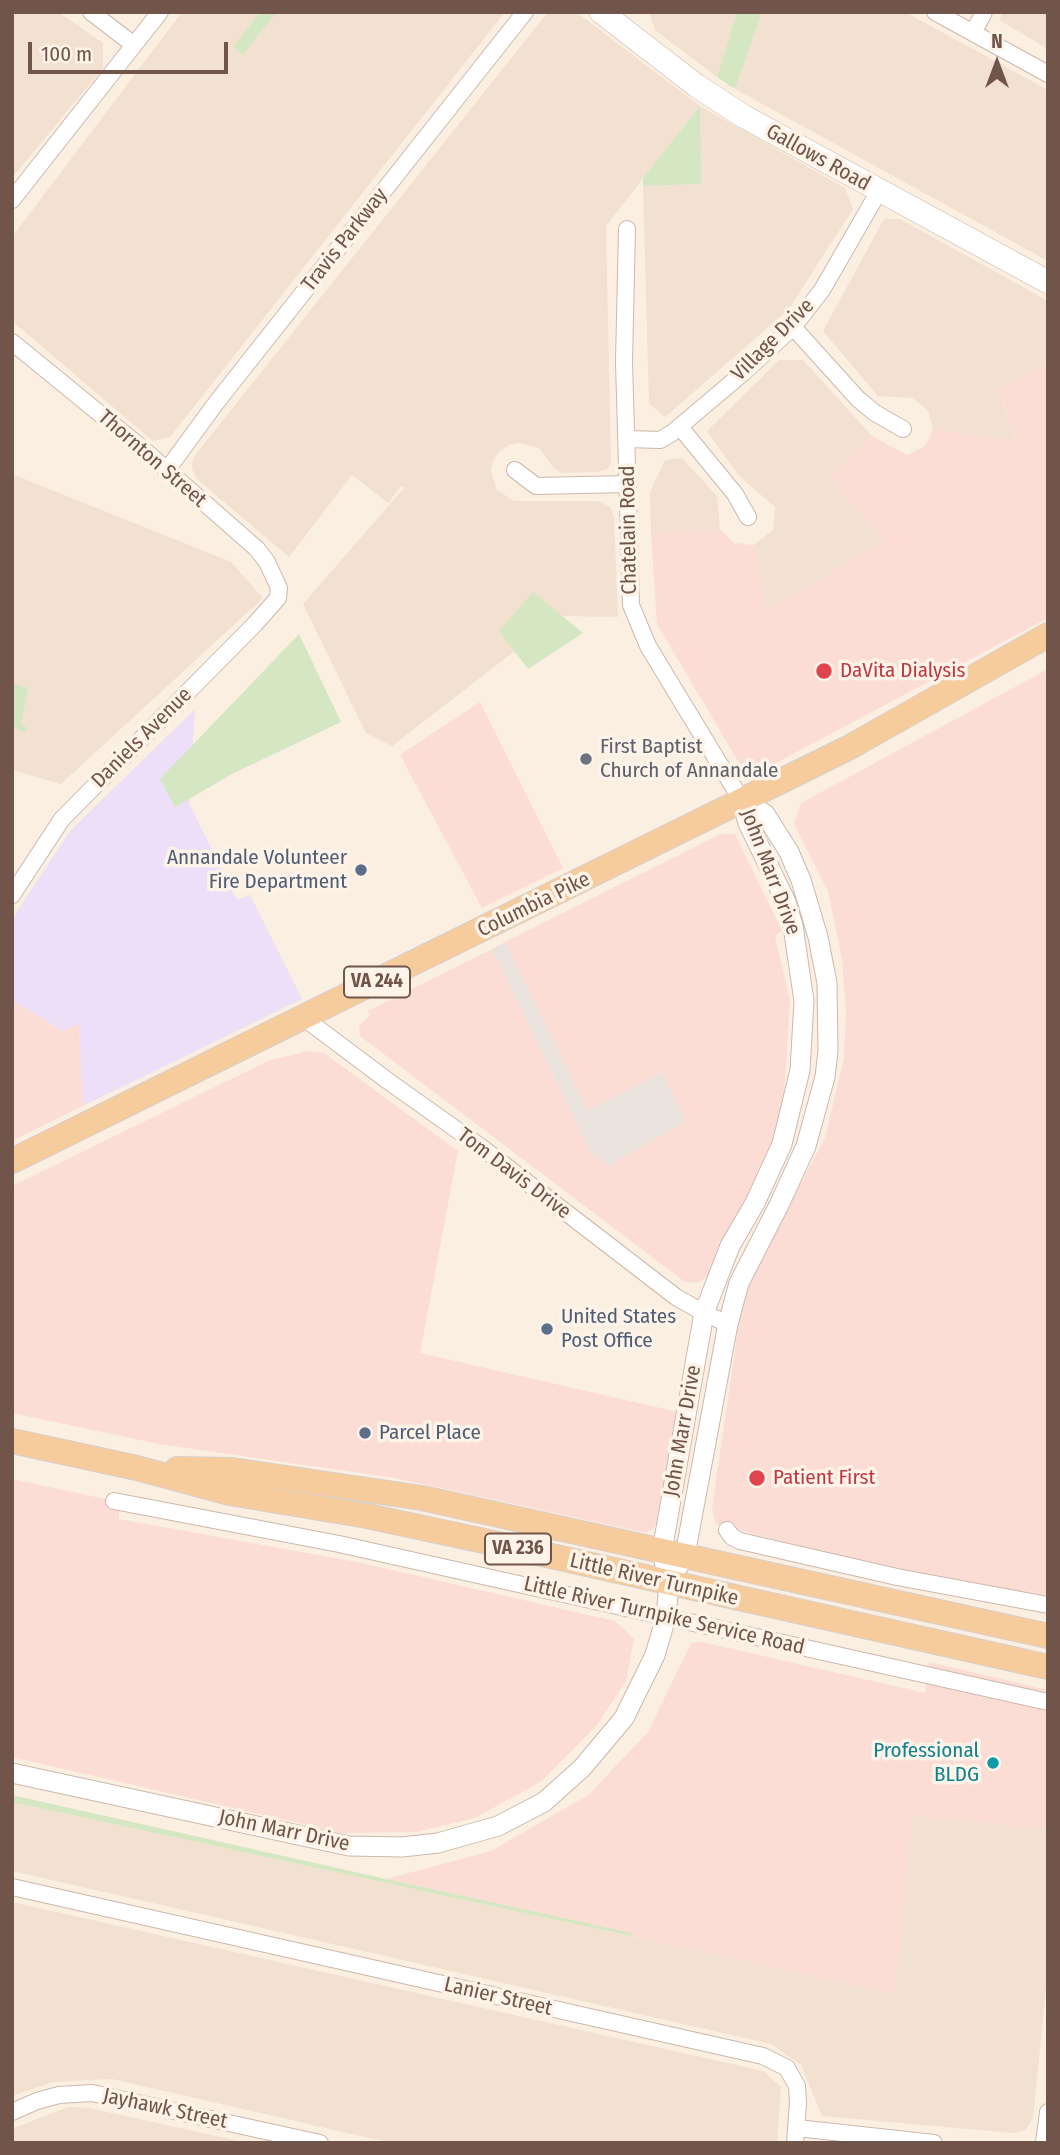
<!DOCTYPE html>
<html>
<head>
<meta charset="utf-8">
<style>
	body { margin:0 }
	#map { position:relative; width:1060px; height:2155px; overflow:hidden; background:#fbefe2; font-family:"Fira Sans Condensed",sans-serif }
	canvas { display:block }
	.frame { position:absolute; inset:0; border:14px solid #71544a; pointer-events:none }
	.north { position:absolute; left:962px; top:28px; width:70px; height:70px; -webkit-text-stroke:5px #fef3e8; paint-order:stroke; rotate:0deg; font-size:19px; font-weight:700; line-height:28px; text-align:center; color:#71544a }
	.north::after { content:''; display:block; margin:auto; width:24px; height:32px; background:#71544a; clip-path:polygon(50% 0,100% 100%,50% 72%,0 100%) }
	.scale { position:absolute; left:28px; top:42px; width:200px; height:32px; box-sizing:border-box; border:4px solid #71544a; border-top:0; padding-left:9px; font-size:21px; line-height:24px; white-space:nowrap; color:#71544a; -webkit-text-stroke:5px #fef3e8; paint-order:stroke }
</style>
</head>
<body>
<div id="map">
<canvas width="1060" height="2155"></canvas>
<div class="frame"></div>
<div class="north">N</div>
<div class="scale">100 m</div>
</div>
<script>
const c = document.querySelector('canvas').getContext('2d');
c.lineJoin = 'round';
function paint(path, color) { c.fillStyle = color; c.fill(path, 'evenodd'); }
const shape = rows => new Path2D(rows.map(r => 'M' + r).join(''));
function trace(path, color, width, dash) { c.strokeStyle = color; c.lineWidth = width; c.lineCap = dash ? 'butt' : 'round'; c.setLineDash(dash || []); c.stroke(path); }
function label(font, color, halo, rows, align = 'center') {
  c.font = font + ' "Fira Sans Condensed",sans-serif'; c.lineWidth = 7; c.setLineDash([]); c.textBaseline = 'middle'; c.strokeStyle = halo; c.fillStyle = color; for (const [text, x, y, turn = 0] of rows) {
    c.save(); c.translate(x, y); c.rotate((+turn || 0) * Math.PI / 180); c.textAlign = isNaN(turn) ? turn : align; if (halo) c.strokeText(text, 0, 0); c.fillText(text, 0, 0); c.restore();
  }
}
paint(shape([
	[12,12,58,12,103,43,103,68,12,178],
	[182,12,260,12,233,47,243,55,277,12,505,12,170,437,153,441,12,321,12,237],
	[548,12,576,12,700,106,845,188,853,209,789,309,665,417,649,403,643,186,701,184,699,107,606,226,611,463,607,469,599,472,562,473,554,468,539,448,519,443,509,445,499,452,493,461,491,471,497,490,514,501,598,501,610,507,614,516,618,617,563,616,556,619,392,746,366,733,303,604,404,488,401,486,388,503,352,475,289,557,197,479,192,469,192,463,196,454],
	[649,12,737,12,717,77,655,30],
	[757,12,905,12,1048,90,1048,261,735,89,761,15],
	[1003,12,1048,12,1048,49,999,20],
	[884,219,900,219,1048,301,1048,361,999,391,1017,442,933,429,928,410,912,398,878,396,823,331],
	[779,360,803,360,872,436,829,477,885,542,767,609,754,545,773,530,775,507,739,476,707,431],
	[682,458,717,496,720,529,651,533,650,492,665,460],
	[12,474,231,562,263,598,61,784,12,770],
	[12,1802,894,1993,913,1815,1048,1829,1048,1969,1033,2118,1026,2130,1013,2133,822,2116,801,2065,771,2044,12,1871],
	[12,1902,763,2071,781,2087,777,2143,391,2143,112,2079,53,2082,12,2096],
	[68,2107,89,2108,248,2143,12,2143,12,2129]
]), '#f2e0d1');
paint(shape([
	[1048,361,1048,618,748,778,657,624,651,533,720,529,734,543,754,545,767,609,885,542,829,477,872,436,907,455,925,446,933,429,1017,441,999,391],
	[1048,669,1048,1596,1035,1593,1031,1607,716,1524,712,1508,744,1288,825,1138,844,1058,846,1012,842,959,828,891,794,824,801,803],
	[480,702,563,868,482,908,400,755],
	[721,834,735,834,782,931,775,936,790,1000,784,1098,769,1167,708,1276,698,1283,685,1282,360,1036,359,1025,370,1016,368,1011,492,949,592,1154,608,1166,686,1121,662,1072,587,1110,505,942],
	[12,1000,62,1031,79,1023,83,1106,12,1141],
	[309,1051,324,1053,458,1151,420,1353,678,1412,656,1523,652,1530,646,1533,395,1478,159,1444,12,1413,12,1186,270,1060],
	[12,1479,119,1502,119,1519,357,1562,615,1621,634,1639,626,1681,597,1725,542,1781,475,1818,416,1832,341,1833,12,1757],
	[702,1642,925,1693,929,1662,1048,1690,1048,1829,913,1816,895,1994,631,1936,631,1933,386,1879,491,1851,588,1795,648,1732,691,1643]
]), '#fbddd6');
paint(shape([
	[505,942,587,1110,662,1072,686,1121,608,1166,592,1154,492,949]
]), '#eae2dd');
paint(shape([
	[195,709,189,803,237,900,250,895,302,999,83,1106,79,1023,63,1031,12,1000,12,919,71,830]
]), '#ecdff7');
paint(shape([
	[260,12,277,12,243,55,233,47],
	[737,12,757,12,761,15,735,89,717,77],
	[700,106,701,184,643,186,643,178],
	[533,592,583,633,528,669,499,631],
	[299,634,341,722,234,773,175,807,160,779],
	[12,682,28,689,21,725,27,727,24,732,14,727,12,729],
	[12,1795,386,1879,632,1933,631,1936,12,1802]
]), '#d5e7c2');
const minor = shape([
	[91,12,134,45],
	[935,12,1048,74],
	[973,33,984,12],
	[12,200,160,12],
	[627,229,624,362,631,605,648,646,742,801],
	[793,327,858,399,875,413,903,429],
	[12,342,143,449,257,549,267,562,279,588,278,598,255,624,62,819,12,895],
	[680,427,735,494,748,517],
	[628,439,660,440,672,433,743,373,793,327,822,290,879,191],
	[167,470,216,403,525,12],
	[515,470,536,486,628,484],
	[304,1018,388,1081,481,1147,676,1297,704,1313,728,1324],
	[114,1501,339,1544,1048,1702],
	[727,1530,732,1537,740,1541,897,1577,1048,1605],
	[12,1887,763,2056,787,2068,797,2086,798,2103,795,2143],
	[12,2112,37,2101,59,2095,92,2093,320,2143],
	[797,2128,934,2143],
	[1044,2143,1048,2112]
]);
const tertiary = shape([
	[678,1567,685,1555,728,1324,739,1283,779,1205,806,1146,825,1077,828,1051,827,983,818,937,801,880,789,852,765,814,742,801],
	[12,1773,349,1846,402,1847,438,1843,498,1826,544,1802,582,1768,624,1718,655,1655,666,1617,669,1583,662,1551,704,1313,730,1246,755,1203,782,1144,800,1070,804,1001,793,926,786,902,748,823,742,801]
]);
const secondary = shape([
	[601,12,697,86,743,116,1048,282]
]);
const primary = shape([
	[12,1161,850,747,1048,635],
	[12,1441,137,1468,229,1493,367,1516,484,1541,1048,1667],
	[177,1469,232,1470,422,1498,1048,1636]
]);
trace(minor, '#cdb8ac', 18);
trace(tertiary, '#cdb8ac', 21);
trace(secondary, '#d0b7aa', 24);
trace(primary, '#d7cfcc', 26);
trace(minor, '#fff', 16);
trace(tertiary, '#fff', 19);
trace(secondary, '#fff', 23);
trace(primary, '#f6cc9d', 24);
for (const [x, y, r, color] of [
	[824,671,9,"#e0444e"],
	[586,759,7,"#6b7280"],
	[361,870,7,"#5c6f8a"],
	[547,1329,7,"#5c6f8a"],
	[365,1433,7,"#5c6f8a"],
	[757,1478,9,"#e0444e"],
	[993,1763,7,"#0f9aa8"]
]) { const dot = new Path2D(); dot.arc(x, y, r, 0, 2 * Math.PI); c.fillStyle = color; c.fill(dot); trace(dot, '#fef3e8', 2.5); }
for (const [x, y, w] of [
	[377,982,66],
	[518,1549,66]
]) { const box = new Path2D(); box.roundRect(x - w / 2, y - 15.5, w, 31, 5); c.fillStyle = '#fef3e8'; c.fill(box); trace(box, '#71544a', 2); }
label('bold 19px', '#71544a', null, [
	["VA 244",377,982],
	["VA 236",518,1549]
]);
label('21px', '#71544a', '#fef3e8', [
	["Gallows Road",818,158,29],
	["Travis Parkway",345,240,-52],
	["Village Drive",773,340,-45],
	["Thornton Street",152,459,41],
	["Chatelain Road",629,530,-91],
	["Daniels Avenue",142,738,-45],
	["John Marr Drive",770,872,69],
	["Columbia Pike",534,905,-26],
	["Tom Davis Drive",514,1174,37],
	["John Marr Drive",683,1431,-80],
	["Little River Turnpike",654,1580,13],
	["Little River Turnpike Service Road",664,1616,13],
	["John Marr Drive",284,1831,12],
	["Lanier Street",498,1997,13],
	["Jayhawk Street",165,2109,12]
]);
label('21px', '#be3a42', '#fef3e8', [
	["DaVita Dialysis",840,671],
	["Patient First",773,1478]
], 'left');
label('21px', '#5b616d', '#fef3e8', [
	["First Baptist",600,747],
	["Church of Annandale",600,771]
], 'left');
label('21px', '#4e5e75', '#fef3e8', [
	["Annandale Volunteer",347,858,"right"],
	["Fire Department",347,882,"right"],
	["United States",561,1317],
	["Post Office",561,1341],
	["Parcel Place",379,1433]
], 'left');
label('21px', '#0d838f', '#fef3e8', [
	["Professional",979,1751],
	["BLDG",979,1775]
], 'right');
</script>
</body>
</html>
